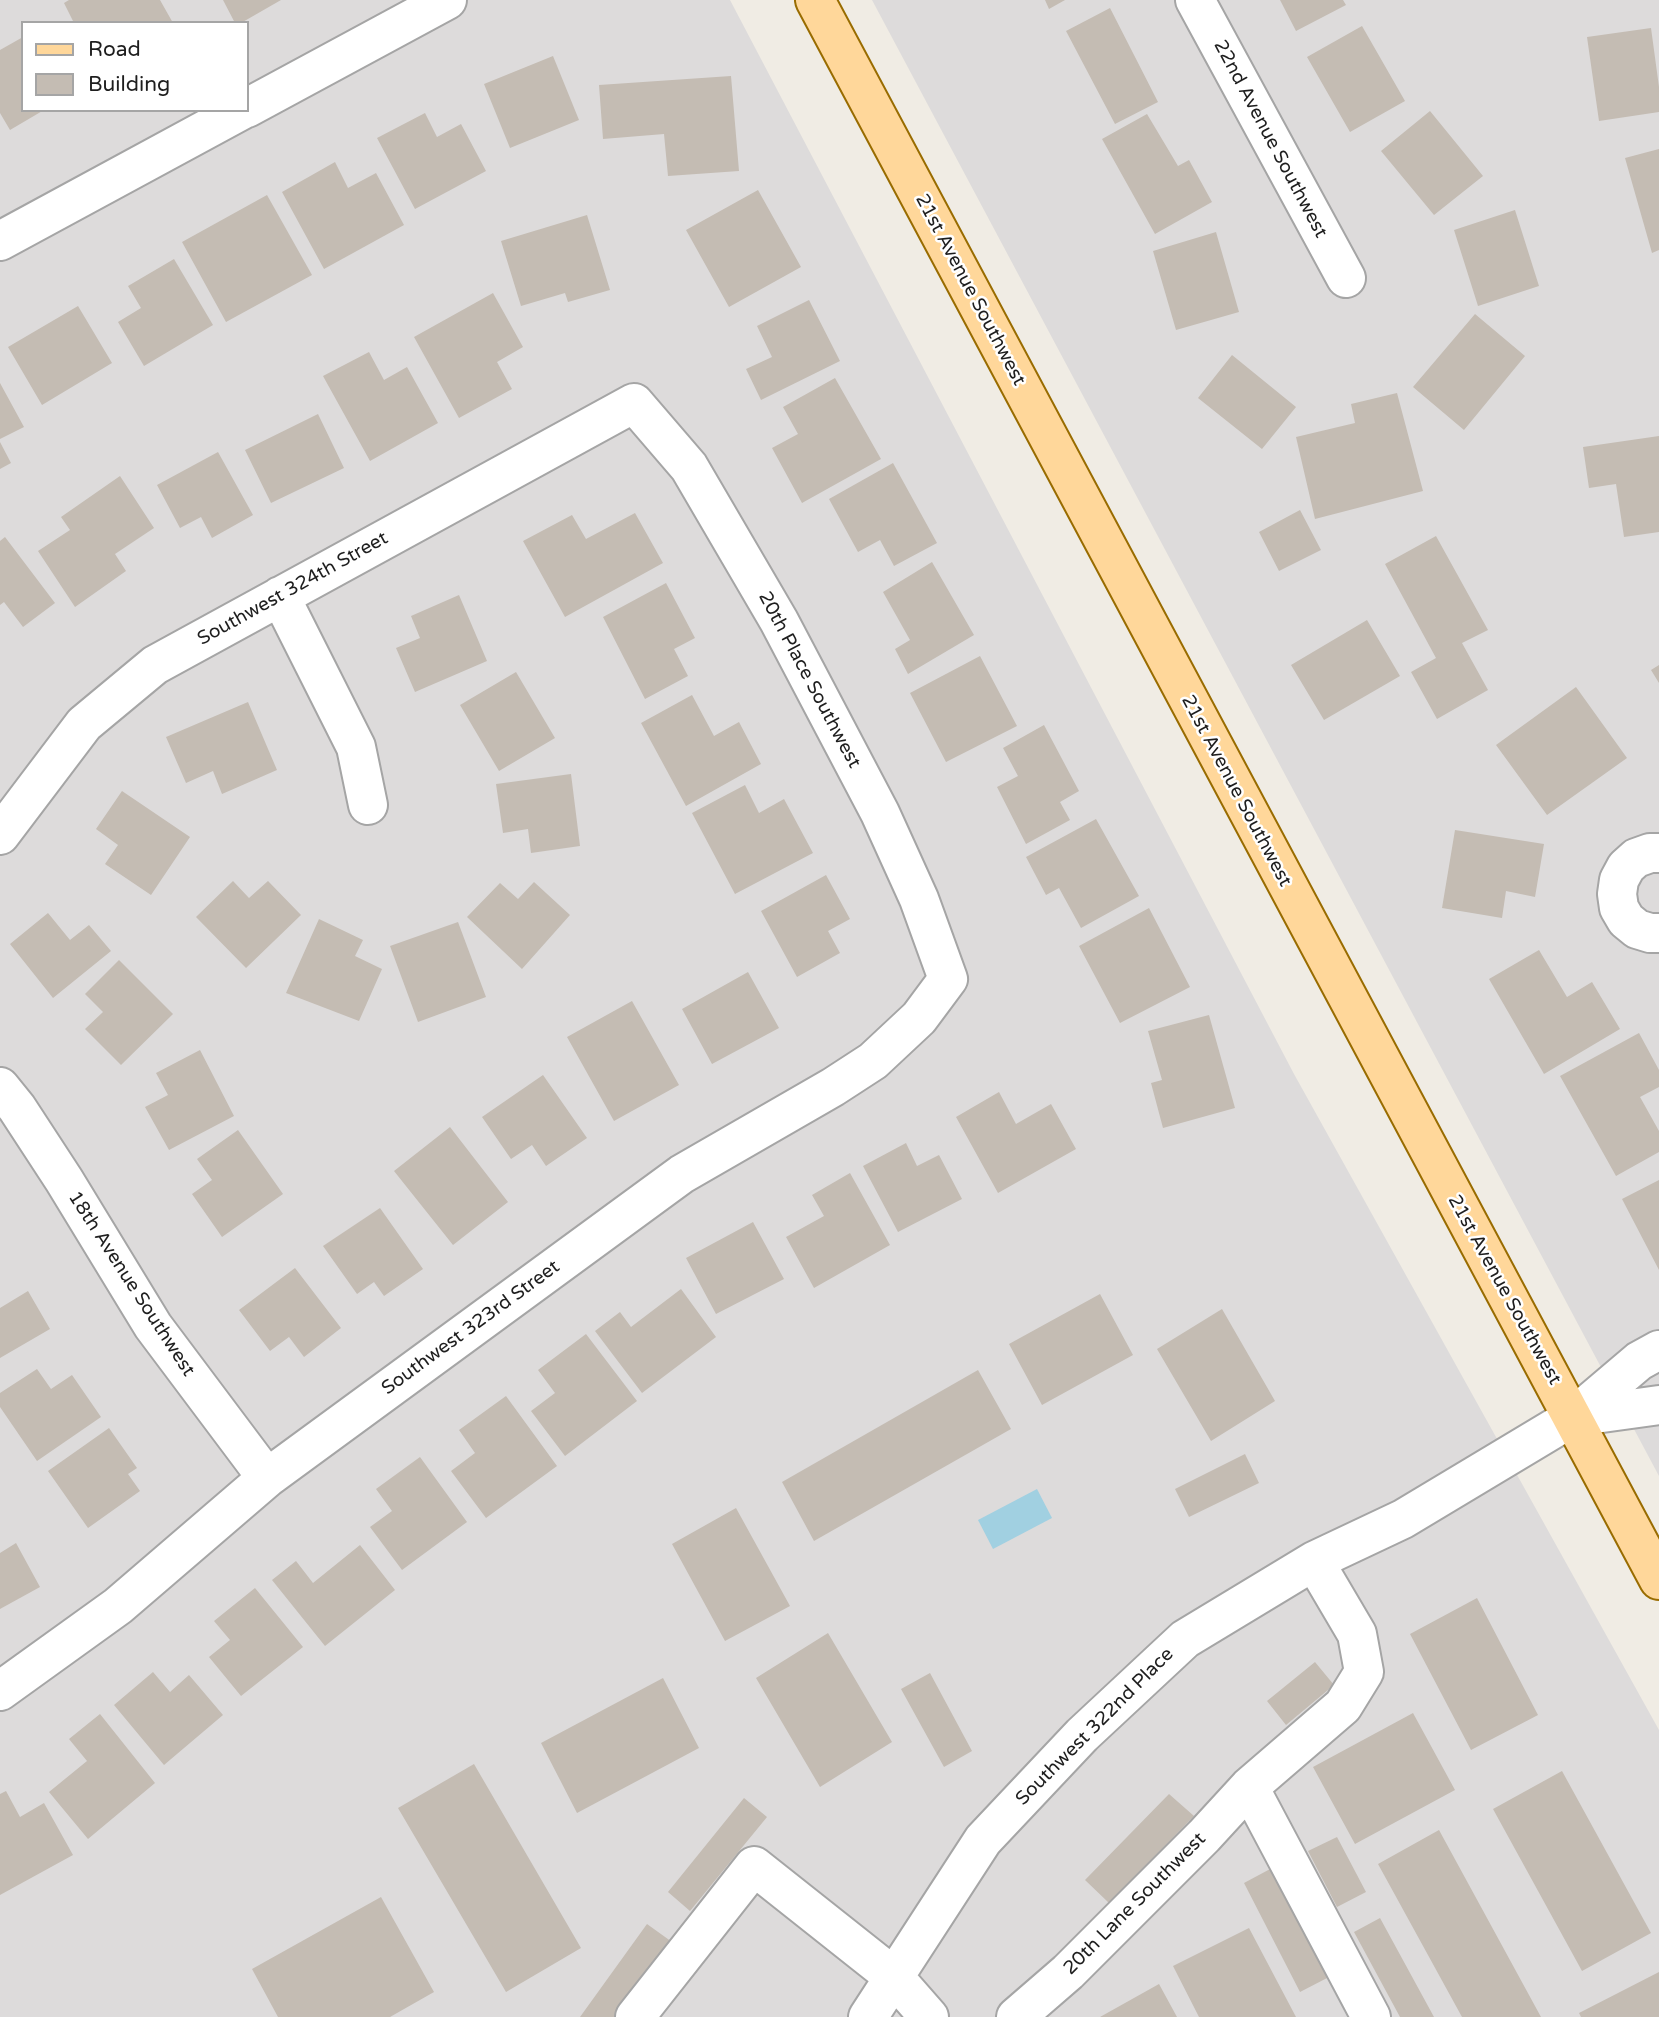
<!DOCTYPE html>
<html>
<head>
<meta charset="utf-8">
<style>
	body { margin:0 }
	#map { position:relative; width:1659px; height:2017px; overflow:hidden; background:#f0ece4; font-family:"Varela Round",sans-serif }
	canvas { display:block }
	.legend { position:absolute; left:21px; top:21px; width:228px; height:91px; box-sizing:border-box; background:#fff; border:2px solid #a5a5a5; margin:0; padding:9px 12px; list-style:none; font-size:21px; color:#1e1e1e }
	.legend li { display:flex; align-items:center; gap:14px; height:35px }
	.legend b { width:35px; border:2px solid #a5a5a5 }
</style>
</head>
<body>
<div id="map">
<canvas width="1659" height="2017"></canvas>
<ul class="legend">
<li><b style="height:9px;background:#ffd79a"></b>Road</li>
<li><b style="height:19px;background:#c4bcb3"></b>Building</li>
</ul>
</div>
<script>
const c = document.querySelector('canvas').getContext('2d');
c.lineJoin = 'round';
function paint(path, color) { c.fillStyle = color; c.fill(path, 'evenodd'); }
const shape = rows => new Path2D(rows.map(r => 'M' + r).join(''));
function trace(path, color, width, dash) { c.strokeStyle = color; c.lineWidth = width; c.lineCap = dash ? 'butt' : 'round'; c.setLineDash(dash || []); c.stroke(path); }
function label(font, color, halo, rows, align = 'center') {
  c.font = font + ' "Varela Round",sans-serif'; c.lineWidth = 5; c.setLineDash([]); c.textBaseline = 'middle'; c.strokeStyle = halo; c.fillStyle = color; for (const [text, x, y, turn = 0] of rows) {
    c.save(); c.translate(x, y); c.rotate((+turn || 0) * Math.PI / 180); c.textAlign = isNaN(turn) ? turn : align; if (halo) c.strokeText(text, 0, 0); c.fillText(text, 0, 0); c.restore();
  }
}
paint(shape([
	[0,0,730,0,1294,1074,1659,1730,1659,2017,0,2017],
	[23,23,247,23,247,110,23,110],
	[872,0,1659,0,1659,1476]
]), '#dddbdb');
paint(shape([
	[1037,1489,1052,1518,993,1549,978,1520]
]), '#a1d0e1');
paint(shape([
	[69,0,160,0,173,23,74,23,64,3],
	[223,0,281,0,241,23,235,23],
	[1045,0,1065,0,1049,9],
	[1280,0,1343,0,1346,5,1296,31],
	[1110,8,1158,102,1115,124,1066,31],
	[1362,26,1405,101,1350,132,1307,57],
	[1651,28,1659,87,1659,112,1599,121,1587,37],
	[23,37,23,110,44,110,10,130,0,113,0,50],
	[553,56,579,120,510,148,484,84],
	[731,76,739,171,668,176,664,134,603,139,599,85],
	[1430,111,1483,176,1434,215,1381,151],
	[425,113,437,137,461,124,486,171,415,209,377,138],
	[1147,114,1178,166,1189,160,1212,202,1155,234,1102,139],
	[1659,149,1659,250,1652,253,1625,158],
	[335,162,348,188,376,173,404,225,324,269,282,192],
	[758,190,801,267,729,307,686,230],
	[267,195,312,275,226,322,182,242],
	[1515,210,1539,286,1478,306,1454,230],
	[587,215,610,290,568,302,565,293,521,306,501,241],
	[1216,232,1239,312,1176,330,1153,251],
	[174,259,213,325,144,366,118,322,141,308,128,286],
	[493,293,523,347,497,362,512,389,459,418,414,337],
	[809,300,840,361,761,400,746,369,772,357,757,326],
	[78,306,112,363,42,405,8,347],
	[1475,314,1525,356,1464,430,1413,387],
	[369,352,384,380,407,367,438,423,370,461,323,376],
	[1232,355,1296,407,1262,449,1198,398],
	[835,378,881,459,802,503,772,448,798,434,783,407],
	[0,383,24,427,0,439],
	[1397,393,1423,491,1315,519,1296,437,1355,423,1351,404],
	[318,414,344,468,271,503,245,450],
	[1659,436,1659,532,1624,537,1616,484,1589,488,1583,447],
	[0,442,11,463,0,469],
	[218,452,253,515,212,538,201,517,180,528,157,485],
	[893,463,937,543,894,566,880,540,858,552,829,499],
	[120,476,154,528,115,554,126,571,75,607,38,551,70,530,61,517],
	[1300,510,1321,550,1279,571,1259,532],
	[635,513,663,563,565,617,523,541,572,515,586,539],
	[1436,536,1488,630,1462,643,1488,690,1437,719,1411,672,1436,658,1385,564],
	[5,537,55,603,23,627,4,602,0,605,0,541],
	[932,562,974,635,908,674,895,649,910,640,883,592],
	[666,583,695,638,674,649,688,676,645,699,603,617],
	[459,595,487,661,415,692,396,648,420,638,411,616],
	[1367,620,1400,676,1324,720,1291,665],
	[980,656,1017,726,946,762,910,693],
	[1659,665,1659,683,1651,670],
	[516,672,555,738,499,771,460,705],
	[1576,687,1627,758,1547,815,1496,745],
	[692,695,714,736,739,722,761,764,686,806,641,723],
	[248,702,277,770,222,794,213,771,186,783,166,737],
	[1044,725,1079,791,1060,802,1070,820,1026,844,997,787,1018,776,1003,748],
	[571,774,580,846,531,853,528,829,503,833,496,784],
	[745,785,759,813,784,799,813,853,735,894,692,813],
	[122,791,190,837,151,895,105,864,118,845,96,829],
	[1096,819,1139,896,1081,928,1059,888,1046,895,1026,857],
	[1455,830,1544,844,1535,897,1506,891,1502,918,1442,908],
	[826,875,850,919,828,931,840,953,797,977,761,911],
	[233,881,249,898,268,881,301,915,246,968,196,917],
	[534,882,570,915,522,969,467,917,500,883,518,899],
	[1149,908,1190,987,1120,1023,1079,946],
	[48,913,70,940,89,925,111,951,53,998,10,944],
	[319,919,363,940,355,956,382,969,359,1021,286,993],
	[458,922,486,997,418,1022,390,946],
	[1539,950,1567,997,1592,982,1620,1029,1544,1074,1489,979],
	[119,960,173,1014,121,1065,85,1029,103,1012,85,994],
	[748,972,779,1028,712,1064,682,1009],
	[632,1001,679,1085,614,1121,567,1037],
	[1209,1015,1235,1108,1163,1128,1151,1083,1162,1080,1148,1031],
	[1639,1033,1659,1070,1659,1087,1640,1097,1659,1131,1659,1152,1616,1176,1560,1076],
	[200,1050,234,1116,169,1150,145,1107,168,1095,156,1073],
	[543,1075,587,1138,546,1166,532,1145,511,1159,482,1117],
	[999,1092,1016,1124,1051,1104,1076,1149,998,1193,956,1117],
	[450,1127,508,1202,453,1245,394,1171],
	[238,1130,283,1194,222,1237,192,1194,212,1180,197,1159],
	[906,1143,917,1166,939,1155,962,1199,898,1232,863,1166],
	[850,1173,890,1245,814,1288,786,1237,824,1216,812,1195],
	[1659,1180,1659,1270,1622,1199],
	[380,1208,423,1269,384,1296,374,1282,357,1294,323,1246],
	[753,1222,784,1279,716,1314,686,1258],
	[295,1268,341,1328,304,1357,289,1337,270,1351,239,1310],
	[681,1289,716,1337,642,1393,595,1331,620,1312,631,1327],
	[28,1291,50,1329,0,1358,0,1308],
	[1100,1294,1133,1355,1042,1405,1009,1344],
	[1222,1309,1275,1401,1211,1441,1157,1349],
	[586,1334,637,1401,565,1456,531,1411,555,1393,538,1370],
	[37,1369,51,1389,72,1375,101,1417,37,1461,0,1407,0,1393],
	[978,1370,1011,1429,814,1541,782,1482],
	[506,1396,557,1466,486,1518,451,1471,475,1453,459,1430],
	[109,1428,137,1468,128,1474,140,1491,88,1528,48,1471],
	[1245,1454,1259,1483,1189,1517,1175,1489],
	[420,1457,467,1522,402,1570,370,1527,392,1511,376,1489],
	[736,1508,790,1606,725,1641,672,1544],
	[16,1543,40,1587,0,1609,0,1553],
	[360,1545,395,1590,325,1646,272,1580,296,1561,313,1583],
	[255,1588,303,1647,241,1696,209,1657,230,1640,214,1621],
	[1477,1598,1538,1715,1471,1750,1410,1634],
	[828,1633,892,1742,820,1787,756,1678],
	[1315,1662,1334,1685,1286,1725,1267,1701],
	[153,1672,170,1692,189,1675,223,1715,164,1765,114,1705],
	[930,1673,972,1751,944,1767,901,1689],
	[663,1678,699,1748,577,1813,541,1743],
	[1413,1713,1455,1790,1355,1844,1313,1767],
	[100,1714,155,1783,88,1839,49,1792,87,1761,69,1739],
	[474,1764,581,1948,506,1992,398,1808],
	[1562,1771,1651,1933,1582,1971,1493,1809],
	[6,1791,20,1817,44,1803,73,1855,0,1895,0,1794],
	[1169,1794,1194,1816,1109,1903,1085,1880],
	[744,1798,767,1817,690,1911,668,1892],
	[1439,1830,1541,2017,1462,2017,1378,1864],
	[1337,1837,1366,1892,1337,1907,1308,1851],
	[1272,1868,1329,1977,1300,1992,1244,1883],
	[381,1897,434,1992,390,2017,278,2017,252,1969],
	[1380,1918,1434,2017,1400,2017,1354,1932],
	[647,1924,672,1942,618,2017,580,2017],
	[1249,1928,1296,2017,1199,2017,1173,1966],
	[1659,1972,1659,2017,1581,2017,1579,2013],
	[1159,1984,1177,2017,1100,2017]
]), '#c4bcb3');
const street = shape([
	[1195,0,1346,278],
	[247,108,447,0],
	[0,241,242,110],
	[280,596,356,747,368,805],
	[0,835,84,724,155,665,634,403,689,467,779,621,880,813,919,899,948,979,919,1018,873,1061,833,1087,682,1174,267,1478,118,1606,0,1691],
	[1659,853,1650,853,1636,858,1626,867,1619,880,1617,894,1619,908,1626,920,1637,929,1650,933,1659,933],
	[0,1087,17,1108,64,1180,153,1326,267,1478],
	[1573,1417,1659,1405],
	[1249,1787,1371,2017],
	[635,2017,754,1866,894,1977,929,2017],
	[868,2017,983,1840,1082,1735,1185,1639,1314,1561,1403,1519,1573,1417,1639,1361,1659,1350],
	[1016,2017,1068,1972,1204,1836,1249,1787,1343,1706,1364,1672,1357,1634,1314,1561]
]);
const primary = shape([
	[815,0,1659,1580]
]);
trace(street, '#a5a5a5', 42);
trace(primary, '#996c00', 42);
trace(street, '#fff', 38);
trace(primary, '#ffd79a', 38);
label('19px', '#1e1e1e', '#fff', [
	["22nd Avenue Southwest",1270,139,62],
	["21st Avenue Southwest",970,290,62],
	["Southwest 324th Street",293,589,-29],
	["20th Place Southwest",809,680,62],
	["21st Avenue Southwest",1236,791,62],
	["18th Avenue Southwest",131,1284,57],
	["21st Avenue Southwest",1504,1290,61],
	["Southwest 323rd Street",471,1328,-36],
	["Southwest 322nd Place",1095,1727,-45],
	["20th Lane Southwest",1135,1904,-45]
]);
</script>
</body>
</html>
